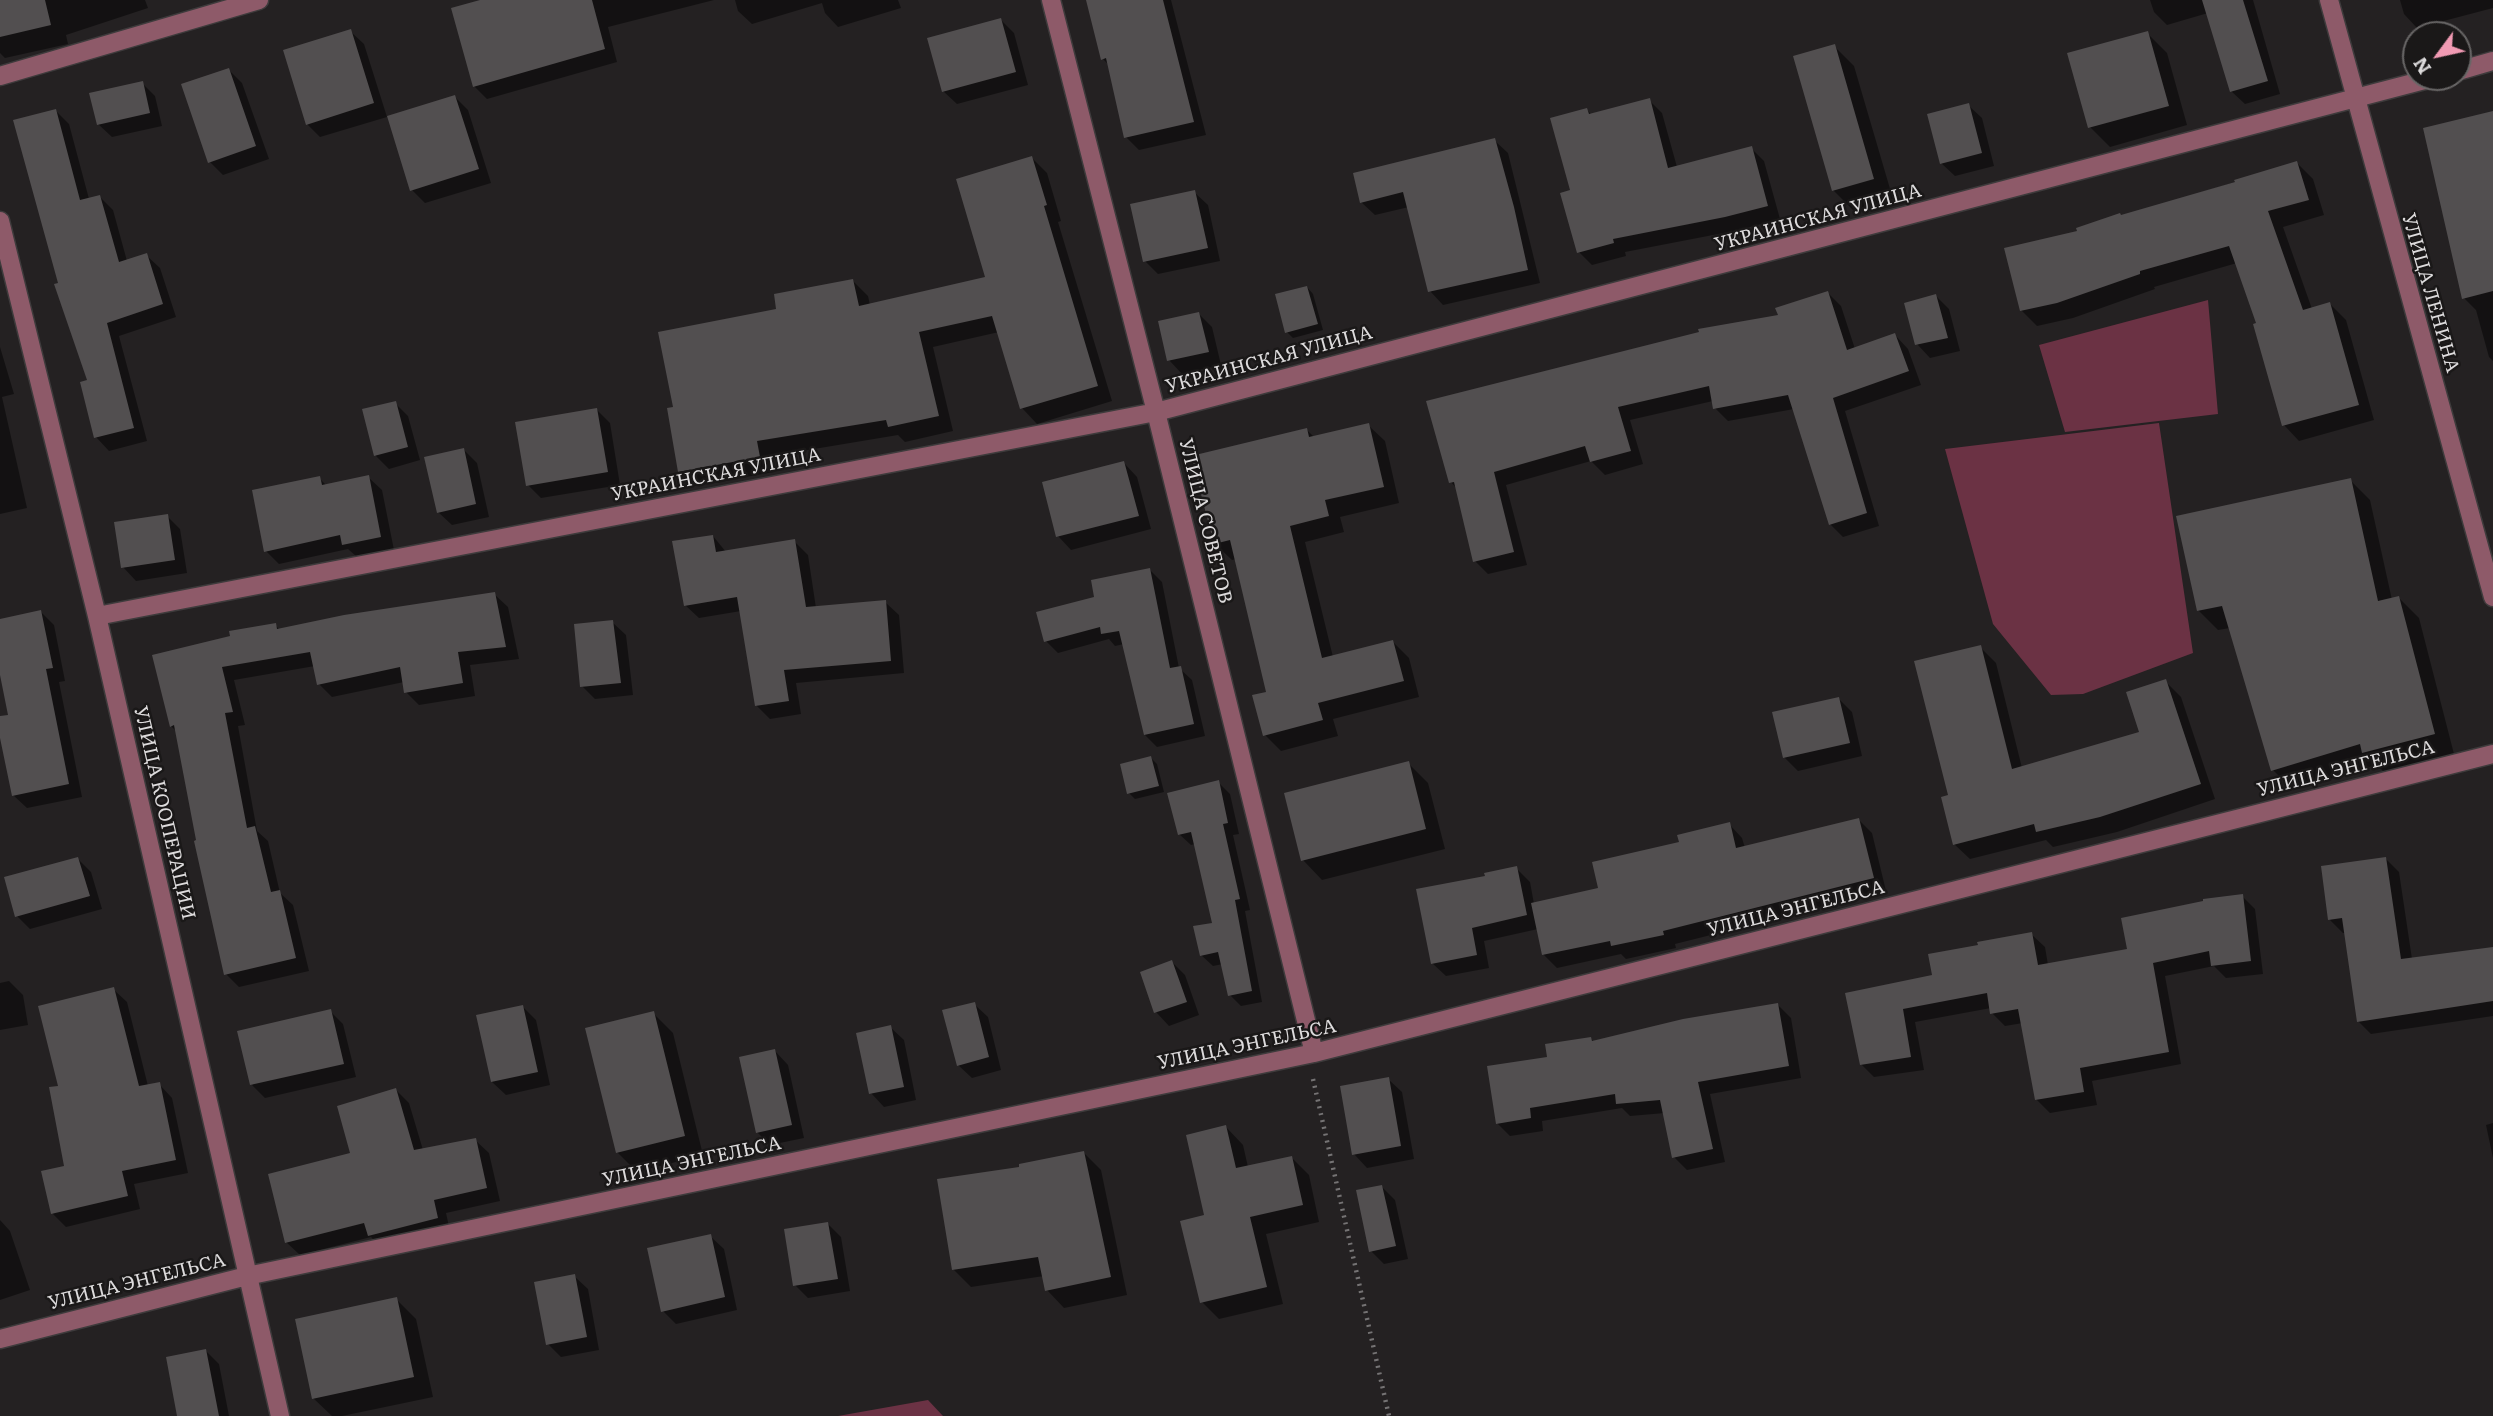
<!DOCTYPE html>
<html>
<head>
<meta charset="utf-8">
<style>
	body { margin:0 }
	#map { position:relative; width:2493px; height:1416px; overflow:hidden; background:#242122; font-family:Literata,serif }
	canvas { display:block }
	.north { position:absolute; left:2402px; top:21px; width:70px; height:70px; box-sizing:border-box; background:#1a1818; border:2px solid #686666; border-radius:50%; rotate:237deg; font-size:19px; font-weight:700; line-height:28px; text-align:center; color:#dddbdc }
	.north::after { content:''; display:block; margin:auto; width:24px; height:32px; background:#f19ab3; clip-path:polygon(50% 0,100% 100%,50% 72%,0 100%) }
</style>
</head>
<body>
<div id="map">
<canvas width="2493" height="1416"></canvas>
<div class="north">N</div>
</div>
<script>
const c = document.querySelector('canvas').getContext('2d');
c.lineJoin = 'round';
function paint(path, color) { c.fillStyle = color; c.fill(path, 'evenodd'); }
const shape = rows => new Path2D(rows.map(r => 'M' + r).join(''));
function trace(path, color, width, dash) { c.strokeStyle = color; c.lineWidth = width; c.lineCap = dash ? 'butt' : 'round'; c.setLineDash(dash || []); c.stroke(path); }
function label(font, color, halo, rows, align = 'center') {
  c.font = font + ' Literata,serif'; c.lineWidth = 5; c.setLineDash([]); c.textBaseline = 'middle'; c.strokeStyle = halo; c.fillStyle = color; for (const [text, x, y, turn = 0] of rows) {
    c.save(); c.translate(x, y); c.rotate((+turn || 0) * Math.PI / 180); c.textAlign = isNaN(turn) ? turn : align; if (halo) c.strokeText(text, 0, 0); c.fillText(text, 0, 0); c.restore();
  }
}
paint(shape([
	[2208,300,2218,414,2065,432,2039,345],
	[2159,423,2193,653,2083,694,2051,695,1993,624,1945,449],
	[928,1400,943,1416,838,1416]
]), '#6b3244');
paint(shape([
	[0,0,145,0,148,8,66,35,68,44,5,58,0,53],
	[486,0,714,0,608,27,617,62,487,99,474,86],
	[735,0,898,0,901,8,838,27,825,13,822,3,752,24,738,11],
	[1088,0,1171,0,1206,135,1139,150,1126,137,1109,65,1103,59],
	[2150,0,2253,0,2280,94,2245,104,2231,91,2208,13,2167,25,2154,12],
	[2400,0,2493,0,2493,8,2417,28,2404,14],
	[1001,20,1014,33,1028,85,957,104,943,91],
	[350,31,364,44,387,117,320,137,307,124],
	[2147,33,2167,53,2187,125,2110,147,2090,127],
	[1834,46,1854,66,1893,199,1853,210,1833,190],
	[229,70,242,83,269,159,223,175,210,162],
	[142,83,155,96,162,126,112,137,98,124],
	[455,97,468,110,491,183,425,203,412,190],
	[1649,100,1662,113,1677,167,1751,148,1764,161,1780,219,1739,230,1625,252,1626,256,1592,265,1579,252,1587,110,1592,115],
	[1968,105,1982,118,1994,166,1955,176,1941,163],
	[56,111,69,124,89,199,100,197,113,210,127,261,146,255,160,268,176,317,119,336,147,441,109,451,96,437,89,381,60,284],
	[2493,113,2493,361,2489,357,2476,310,2464,298],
	[1494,140,1508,153,1540,283,1443,305,1430,291,1409,207,1375,215,1361,202],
	[1032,158,1047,173,1061,221,1058,222,1112,401,1037,424,1022,408,999,332,933,347,953,431,905,442,898,435,772,456,774,472,695,486,680,471,675,408,779,310,853,281,868,296,870,305,987,278],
	[2297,163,2313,179,2324,215,2283,227,2312,309,2330,304,2346,320,2374,420,2299,441,2284,425,2258,324,2237,263,2154,287,2155,289,2073,318,2037,326,2021,310,2079,233,2121,217],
	[1194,192,1208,205,1220,261,1158,274,1145,261],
	[1307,287,1313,294,1323,330,1293,338,1287,332],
	[1828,293,1841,306,1855,349,1895,335,1908,349,1921,385,1845,411,1879,526,1843,537,1830,524,1794,409,1728,421,1715,408,1713,401,1630,420,1643,464,1605,475,1591,461,1506,485,1527,565,1488,574,1475,561,1457,489,1451,482],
	[1936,296,1949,309,1960,351,1930,358,1917,344],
	[1199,314,1212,327,1221,365,1182,374,1169,360],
	[0,347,14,394,2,397,27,508,0,514],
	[395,403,408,416,420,460,389,469,376,456,364,411],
	[597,410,610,423,620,485,541,498,528,485],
	[1368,425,1385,441,1399,503,1340,517,1344,532,1305,542,1333,657,1393,642,1409,658,1419,697,1333,719,1338,736,1281,751,1265,735,1268,693,1237,559,1232,560,1215,544,1306,429,1315,438],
	[464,450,477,463,489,517,452,525,438,512],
	[1124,463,1137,477,1151,529,1071,550,1058,536],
	[368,477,382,490,394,550,357,557,348,549,279,564,266,551,319,478,327,486],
	[2350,480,2370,500,2392,600,2399,598,2419,618,2454,754,2384,772,2377,765,2293,790,2273,770,2230,628,2218,630,2198,610],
	[167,516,180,529,187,573,136,581,123,567],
	[713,536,726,552,794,541,808,555,816,608,885,602,899,615,904,673,796,683,801,714,770,719,756,705,741,611,699,618,685,605],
	[1150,570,1162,582,1179,668,1192,680,1205,736,1157,747,1145,735,1124,644,1115,646,1109,639,1058,653,1046,641,1096,598],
	[494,594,508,607,519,659,470,665,475,696,419,705,406,692,404,682,332,697,319,684,315,666,234,680,245,725,238,726,257,831,268,841,280,893,293,905,309,971,239,987,226,974,177,732,171,726,154,656,275,625,280,630],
	[41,612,54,625,65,681,59,682,82,797,27,808,13,795,0,729,0,718,10,716,0,666,0,620],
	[612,622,626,635,633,695,595,699,582,686],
	[1980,647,1996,663,2022,768,2141,733,2165,681,2181,697,2215,799,2117,832,2053,847,2046,840,1970,859,1954,844,1950,796],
	[1839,699,1852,712,1862,756,1798,771,1784,757],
	[1151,758,1157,764,1164,792,1135,799,1129,793],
	[1408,763,1428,783,1445,849,1322,880,1303,860],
	[1218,782,1230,794,1239,834,1233,835,1250,910,1245,911,1262,1002,1241,1006,1230,995,1223,964,1213,966,1201,955,1214,924,1195,844,1191,845,1179,834],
	[1859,820,1872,833,1886,891,1675,944,1676,948,1626,959,1621,954,1557,968,1544,955,1538,929,1484,941,1489,968,1446,976,1432,963,1487,877,1516,868,1530,882,1534,904,1600,889,1681,844,1729,824,1742,838,1745,848],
	[78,859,91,872,102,909,30,929,17,916],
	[2386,859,2399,872,2412,959,2493,948,2493,1016,2371,1034,2358,1021,2346,933,2343,933,2330,920],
	[2242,896,2255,909,2263,974,2226,978,2214,966,2165,976,2181,1064,2092,1081,2097,1105,2050,1113,2036,1099,2023,1023,2005,1026,1992,1013,1991,1008,1915,1022,1924,1070,1874,1077,1861,1064,1848,995,1934,976,2031,934,2045,947,2048,965,2129,950],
	[1172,962,1185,975,1199,1015,1169,1026,1156,1012,1142,973],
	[9,981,23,995,28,1025,0,1030,0,983],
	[113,989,127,1002,148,1086,159,1084,172,1098,188,1173,134,1184,140,1209,66,1227,53,1214,66,1167,61,1087],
	[974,1004,988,1017,1001,1070,972,1078,958,1065],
	[1778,1005,1791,1018,1801,1078,1710,1094,1725,1162,1687,1170,1674,1157,1665,1113,1630,1116,1622,1108,1542,1121,1543,1131,1510,1136,1497,1123,1591,1039,1594,1042],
	[523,1007,536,1020,550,1085,506,1095,492,1082],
	[330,1011,343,1024,356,1077,265,1098,252,1085],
	[653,1013,673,1033,703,1155,637,1172,617,1152],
	[890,1027,904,1040,916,1100,884,1107,871,1093],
	[775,1051,788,1065,804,1138,770,1145,757,1132],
	[1388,1079,1402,1092,1414,1159,1367,1168,1354,1154],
	[396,1090,409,1103,423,1150,475,1140,489,1153,500,1201,446,1213,450,1231,382,1248,371,1237,300,1255,286,1242,353,1154],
	[2493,1123,2493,1158,2486,1125],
	[1226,1127,1243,1145,1248,1167,1291,1157,1309,1175,1319,1222,1266,1234,1283,1304,1219,1319,1202,1302,1206,1217],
	[1084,1153,1101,1170,1127,1295,1064,1308,1047,1290,1044,1276,971,1287,953,1269,1021,1169],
	[1382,1187,1395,1200,1408,1259,1384,1264,1371,1251],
	[0,1220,10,1231,30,1290,0,1300],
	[828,1224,841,1237,850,1291,808,1298,795,1285],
	[710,1236,724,1249,737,1310,676,1324,663,1311],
	[574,1276,588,1289,599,1350,561,1357,548,1344],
	[396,1299,416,1319,433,1397,342,1416,332,1416,313,1398],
	[206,1351,219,1364,229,1416,179,1416]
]), '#0007');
paint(shape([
	[0,0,45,0,51,25,0,37],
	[480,0,592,0,605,49,473,87,451,8],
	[1086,0,1163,0,1194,122,1124,138,1106,58,1101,60],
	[2202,0,2243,0,2268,81,2230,92],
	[1001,18,1016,72,942,92,927,38],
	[351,29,374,103,306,125,283,50],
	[2148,31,2169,106,2088,128,2067,53],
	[1835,44,1874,179,1832,191,1793,56],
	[229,68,256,146,208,163,181,84],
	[143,81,150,113,97,125,89,93],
	[455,95,479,169,410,191,387,116],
	[1650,98,1668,168,1752,146,1768,206,1725,217,1613,239,1614,243,1577,253,1560,193,1570,190,1550,118,1587,108,1589,114],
	[1969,103,1982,153,1940,164,1927,114],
	[56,109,80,200,100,195,119,262,147,253,163,304,107,323,134,428,94,438,80,382,87,380,54,284,58,283,13,120],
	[2493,111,2493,291,2462,299,2423,128],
	[1495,138,1514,207,1528,270,1428,292,1403,192,1360,203,1353,173],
	[1032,156,1047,205,1044,206,1098,386,1020,409,992,316,919,332,939,416,888,427,886,420,757,441,760,457,678,472,667,408,673,407,658,332,776,309,774,294,853,279,859,306,985,277,956,179],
	[2297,161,2309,200,2268,211,2303,310,2330,302,2359,405,2282,426,2253,324,2256,323,2229,246,2140,271,2140,274,2057,303,2020,311,2004,248,2077,231,2076,228,2120,213,2121,215,2235,182,2234,180],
	[1195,190,1208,248,1143,262,1130,204],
	[1307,286,1318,324,1285,333,1275,294],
	[1828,291,1847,350,1895,333,1909,371,1833,398,1867,513,1829,525,1788,395,1713,409,1709,386,1618,407,1631,451,1590,462,1585,446,1494,472,1514,552,1473,562,1454,482,1449,483,1426,401,1699,332,1698,329,1778,315,1775,308],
	[1936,294,1948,338,1915,345,1904,303],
	[1199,312,1209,352,1167,361,1158,321],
	[396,401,408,447,374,456,362,409],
	[597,408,608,472,526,486,515,422],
	[1369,423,1384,487,1325,500,1329,516,1290,526,1322,658,1393,640,1404,681,1318,703,1323,720,1263,736,1252,695,1266,692,1230,540,1214,544,1191,456,1307,428,1309,437],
	[464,448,476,504,437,513,424,457],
	[1124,461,1139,516,1056,537,1042,482],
	[369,475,381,537,342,545,340,535,264,552,252,490,320,476,322,485],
	[2351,478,2378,601,2399,596,2435,734,2362,753,2360,744,2271,771,2222,606,2197,611,2176,516],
	[168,514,175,560,121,568,114,522],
	[713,535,716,552,795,539,806,607,886,600,891,661,784,670,789,701,755,706,737,597,684,606,672,541],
	[1150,568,1170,668,1181,666,1194,724,1144,735,1119,631,1101,634,1100,627,1044,642,1036,612,1094,597,1091,580],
	[495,592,506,647,458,652,463,683,404,693,400,667,317,685,310,652,222,667,233,712,225,713,247,828,255,826,271,892,280,890,296,958,224,975,194,841,196,840,174,725,170,727,152,655,230,636,229,631,276,623,277,629,344,615],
	[41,610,53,668,46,669,69,784,12,796,0,738,0,716,8,715,0,675,0,619],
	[613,620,621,683,580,687,574,624],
	[1981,645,2012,769,2139,732,2126,692,2166,679,2201,784,2100,817,2036,832,2034,824,1953,845,1941,797,1948,795,1914,661],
	[1839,697,1850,743,1783,758,1772,712],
	[1151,756,1159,786,1127,794,1120,764],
	[1409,761,1426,829,1301,861,1284,793],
	[1219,780,1228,823,1223,824,1240,899,1235,900,1252,991,1228,996,1218,952,1200,956,1193,926,1212,923,1191,832,1178,835,1167,793],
	[1859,818,1874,878,1663,931,1664,935,1611,946,1610,941,1542,955,1531,903,1598,888,1592,862,1679,842,1677,835,1730,822,1736,848],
	[78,857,90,896,15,917,4,877],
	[2386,857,2401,959,2493,947,2493,1001,2357,1022,2342,918,2328,920,2321,866],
	[1517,866,1527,915,1472,928,1477,955,1431,964,1416,889,1485,876,1484,873],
	[2243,894,2251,961,2211,966,2209,951,2153,963,2169,1052,2080,1068,2084,1092,2035,1100,2018,1009,1990,1014,1987,993,1903,1009,1911,1057,1860,1065,1845,993,1932,975,1928,954,1978,945,1977,942,2032,932,2038,965,2127,949,2121,918,2203,901,2203,899],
	[1172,960,1187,1002,1154,1013,1140,972],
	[114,987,139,1086,160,1082,176,1160,122,1171,128,1196,51,1214,41,1171,64,1166,49,1087,58,1086,38,1006],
	[975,1002,989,1057,957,1066,942,1010],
	[1778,1003,1789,1066,1698,1082,1713,1149,1672,1158,1660,1100,1616,1104,1615,1094,1530,1108,1531,1118,1496,1124,1487,1066,1547,1057,1545,1044,1591,1037,1592,1041,1683,1019],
	[523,1005,538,1072,491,1082,476,1015],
	[331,1009,344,1064,250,1085,237,1031],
	[654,1011,685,1136,616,1153,585,1028],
	[891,1025,904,1087,869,1094,856,1033],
	[775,1049,792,1125,756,1133,739,1057],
	[1389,1077,1401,1146,1352,1155,1340,1086],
	[396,1088,414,1150,476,1138,487,1188,434,1200,438,1218,368,1236,364,1223,285,1243,268,1174,350,1153,337,1106],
	[1226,1125,1236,1168,1292,1156,1303,1205,1250,1217,1267,1287,1200,1303,1180,1221,1204,1215,1186,1135],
	[1084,1151,1111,1277,1045,1291,1038,1257,952,1270,937,1179,1019,1167,1019,1164],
	[1382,1185,1396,1246,1369,1252,1356,1190],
	[828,1222,838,1279,793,1286,784,1229],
	[711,1234,725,1297,661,1312,647,1248],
	[575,1274,587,1337,546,1345,534,1282],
	[397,1297,414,1377,312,1399,295,1319],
	[206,1349,219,1416,177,1416,166,1357]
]), '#524f50');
const minor = shape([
	[1051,0,1156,412,1314,1053],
	[2329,0,2493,597],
	[2458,71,2493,61],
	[0,76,259,0],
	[0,221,97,616,280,1416],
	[97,616,1156,412,2436,77],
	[0,1339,247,1276,1314,1053,2493,754]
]);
trace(minor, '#3e3b3c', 21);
trace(shape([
	[1313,1079,1389,1416]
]), '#757374', 4.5, [2, 5]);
trace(minor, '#8e5a69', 18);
label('19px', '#dddbdc', '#1a1818', [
	["УКРАИНСКАЯ УЛИЦА",1818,218,-15],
	["УЛИЦА ЛЕНИНА",2430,293,74],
	["УКРАИНСКАЯ УЛИЦА",1269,360,-15],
	["УКРАИНСКАЯ УЛИЦА",716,475,-11],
	["УЛИЦА СОВЕТОВ",1205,521,76],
	["УЛИЦА ЭНГЕЛЬСА",2346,769,-14],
	["УЛИЦА КООПЕРАЦИИ",164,813,77],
	["УЛИЦА ЭНГЕЛЬСА",1796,909,-14],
	["УЛИЦА ЭНГЕЛЬСА",1247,1045,-12],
	["УЛИЦА ЭНГЕЛЬСА",692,1162,-12],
	["УЛИЦА ЭНГЕЛЬСА",137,1282,-14]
]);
</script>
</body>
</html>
